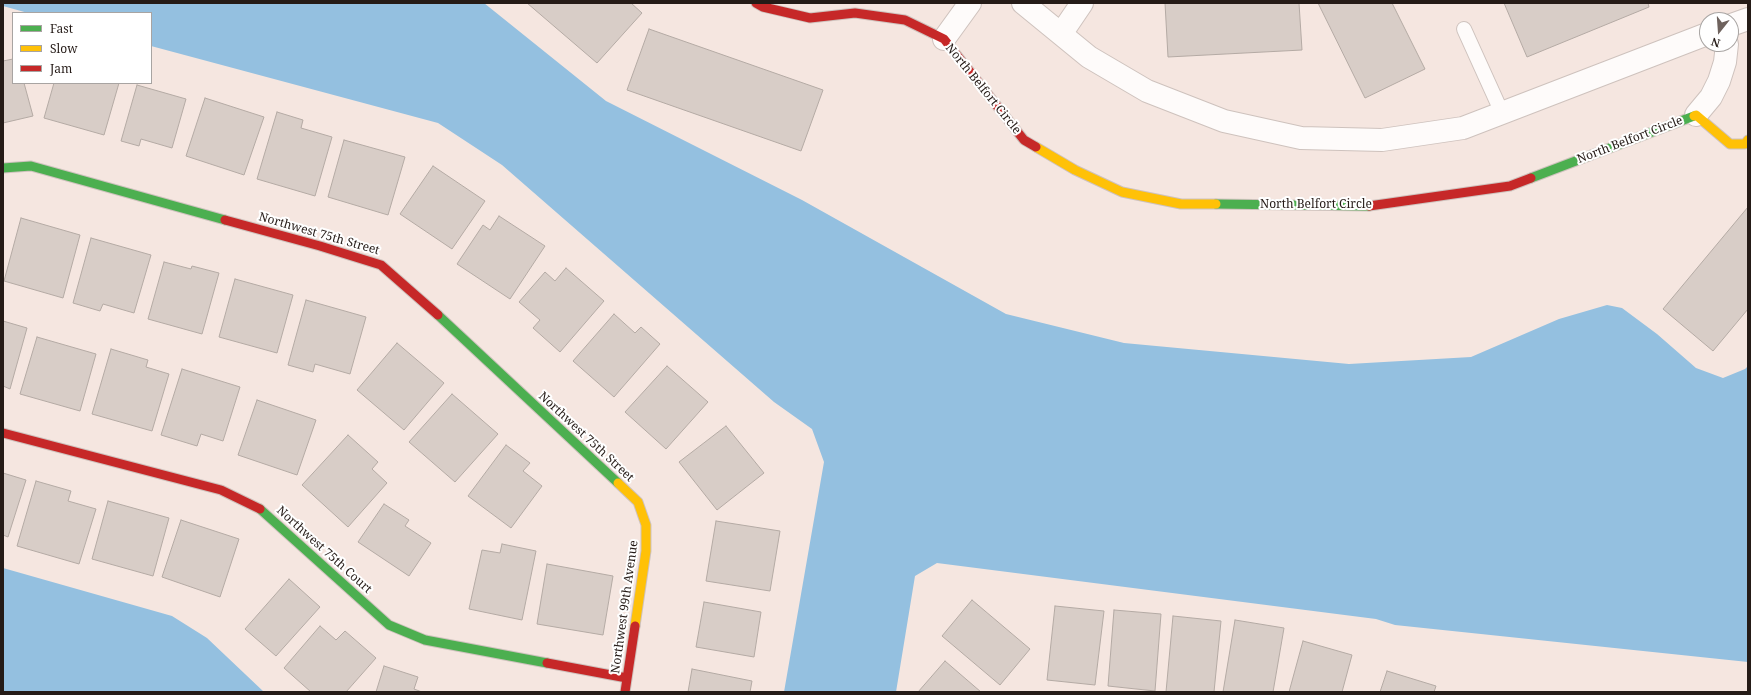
<!DOCTYPE html>
<html>
<head>
<meta charset="utf-8">
<style>
	body { margin:0 }
	#map { position:relative; width:1751px; height:695px; overflow:hidden; background:#f5e6e0; font-family:"Noto Serif",serif }
	canvas { display:block }
	.frame { position:absolute; inset:0; border:4px solid #251b17; pointer-events:none }
	.legend { position:absolute; left:12px; top:12px; width:140px; height:72px; box-sizing:border-box; background:#fff; border:1px solid #a8a4a2; margin:0; padding:5px 7px; list-style:none; font-size:12px; color:#251b17 }
	.legend li { display:flex; align-items:center; gap:8px; height:20px }
	.legend b { width:20px; border:1px solid #a8a4a2 }
	.north { position:absolute; left:1699px; top:12px; width:40px; height:40px; box-sizing:border-box; background:#fff; border:1px solid #a8a4a2; border-radius:50%; rotate:197deg; font-size:11px; font-weight:700; line-height:16px; text-align:center; color:#251b17 }
	.north::after { content:''; display:block; margin:auto; width:14px; height:18px; background:#6e625d; clip-path:polygon(50% 0,100% 100%,50% 72%,0 100%) }
</style>
</head>
<body>
<div id="map">
<canvas width="1751" height="695"></canvas>
<div class="frame"></div>
<ul class="legend">
<li><b style="height:5px;background:#4caf50"></b>Fast</li>
<li><b style="height:5px;background:#ffc107"></b>Slow</li>
<li><b style="height:5px;background:#c62828"></b>Jam</li>
</ul>
<div class="north">N</div>
</div>
<script>
const c = document.querySelector('canvas').getContext('2d');
c.lineJoin = 'round';
function paint(path, color) { c.fillStyle = color; c.fill(path, 'evenodd'); }
const shape = rows => new Path2D(rows.map(r => 'M' + r).join(''));
function trace(path, color, width, dash) { c.strokeStyle = color; c.lineWidth = width; c.lineCap = dash ? 'butt' : 'round'; c.setLineDash(dash || []); c.stroke(path); }
function label(font, color, halo, rows, align = 'center') {
  c.font = font + ' "Noto Serif",serif'; c.lineWidth = 4; c.setLineDash([]); c.textBaseline = 'middle'; c.strokeStyle = halo; c.fillStyle = color; for (const [text, x, y, turn = 0] of rows) {
    c.save(); c.translate(x, y); c.rotate((+turn || 0) * Math.PI / 180); c.textAlign = isNaN(turn) ? turn : align; if (halo) c.strokeText(text, 0, 0); c.fillText(text, 0, 0); c.restore();
  }
}
paint(shape([
	[3,3,484,3,606,101,802,200,1006,314,1124,343,1349,364,1471,357,1559,319,1607,305,1622,308,1657,334,1696,368,1723,378,1745,369,1748,366,1748,662,1395,625,1376,619,937,563,915,576,896,692,784,692,824,462,812,429,774,402,502,165,438,123,151,46,151,13,28,13,3,6],
	[3,568,172,616,207,638,264,692,3,692]
]), '#94c0e0');
const building = shape([
	[527,3,631,3,642,13,597,63,527,3],
	[1165,3,1299,3,1302,50,1168,57,1165,3],
	[1318,3,1392,3,1425,69,1365,98,1318,3],
	[1504,3,1648,3,1649,7,1527,57,1504,3],
	[649,29,823,90,801,151,627,90,649,29],
	[13,59,13,83,24,83,33,116,3,123,3,61,13,59],
	[54,83,119,83,104,135,44,118,54,83],
	[137,85,186,99,172,148,141,139,139,146,121,141,137,85],
	[205,98,264,117,244,175,186,156,205,98],
	[277,112,303,120,301,128,332,137,315,196,257,179,277,112],
	[344,140,405,157,388,215,328,197,344,140],
	[433,166,485,201,452,249,400,214,433,166],
	[1748,207,1748,309,1713,351,1663,309,1748,207],
	[499,216,545,246,510,299,457,264,483,225,490,230,499,216],
	[21,218,80,235,63,298,4,281,21,218],
	[91,238,151,255,134,313,103,304,100,311,73,303,91,238],
	[164,262,191,269,192,266,219,273,202,334,148,319,164,262],
	[566,268,604,301,560,352,533,328,540,320,519,302,545,272,555,281,566,268],
	[235,279,293,295,277,353,219,337,235,279],
	[306,300,366,317,350,374,315,364,313,372,288,365,306,300],
	[614,314,635,333,641,327,660,344,614,397,573,361,614,314],
	[3,321,27,328,10,389,3,386,3,321],
	[37,337,96,354,80,411,20,394,37,337],
	[397,343,444,383,404,430,357,390,397,343],
	[111,349,148,360,146,367,169,374,152,431,92,414,111,349],
	[667,366,708,402,666,449,625,412,667,366],
	[182,369,240,387,223,441,201,434,197,446,161,435,182,369],
	[452,394,498,434,455,482,409,442,452,394],
	[257,400,316,420,297,475,238,455,257,400],
	[726,426,764,473,717,510,679,462,726,426],
	[348,435,378,462,372,469,387,483,348,527,302,485,348,435],
	[506,445,530,463,523,471,542,486,511,528,468,496,506,445],
	[3,473,26,480,8,537,3,535,3,473],
	[36,481,71,491,68,501,96,509,79,564,17,546,36,481],
	[108,501,169,518,153,576,92,559,108,501],
	[384,504,409,520,405,526,431,543,409,576,358,542,384,504],
	[181,520,239,539,220,597,162,577,181,520],
	[716,521,780,531,770,591,706,581,716,521],
	[502,544,536,551,522,620,469,609,482,550,500,553,502,544],
	[547,564,613,576,603,635,537,624,547,564],
	[289,579,320,607,276,656,245,629,289,579],
	[972,600,1030,649,1000,685,942,636,972,600],
	[704,602,761,612,754,657,696,647,704,602],
	[1055,606,1104,611,1095,685,1047,680,1055,606],
	[1114,610,1161,614,1155,691,1108,686,1114,610],
	[1173,616,1221,621,1214,692,1166,692,1173,616],
	[1235,620,1284,628,1273,692,1223,692,1235,620],
	[320,626,336,640,345,631,376,658,346,692,311,692,284,668,320,626],
	[1303,641,1352,655,1342,692,1289,692,1303,641],
	[945,661,981,692,918,692,945,661],
	[384,666,418,677,414,689,422,692,376,692,384,666],
	[692,669,752,681,750,692,688,692,692,669],
	[1387,671,1436,686,1434,692,1380,692,1387,671]
]);
paint(building, '#d8cdc7');
trace(building, '#b4aaa4', 1);
const lane = shape([
	[1464,29,1502,113]
]);
const street = shape([
	[1023,3,1089,57,1147,91,1224,121,1301,138,1382,140,1463,128,1707,34],
	[1731,25,1748,19],
	[1061,34,1082,3],
	[944,39,970,3],
	[1696,115,1711,97,1719,81,1725,62,1727,44]
]);
const fast = shape([
	[3,168,31,166,225,220],
	[1531,178,1694,116],
	[1216,204,1369,206],
	[438,315,618,483],
	[260,509,389,625,425,640,547,663]
]);
const slow = shape([
	[1694,116,1696,115,1730,144,1745,144,1748,140],
	[1036,147,1075,170,1122,192,1181,204,1216,204],
	[618,483,638,502,646,525,646,551,635,626]
]);
const jam = shape([
	[756,3,763,7,810,18,855,13,905,20,944,39,1024,140,1036,147],
	[1369,206,1510,186,1531,178],
	[225,220,320,246,381,265,438,315],
	[3,433,221,490,260,509],
	[547,663,627,678],
	[625,692,635,626]
]);
trace(lane, '#cec2bd', 16);
trace(street, '#cec2bd', 24);
trace(fast, '#cec2bd', 11);
trace(slow, '#cec2bd', 11);
trace(jam, '#cec2bd', 11);
trace(lane, '#fefbfa', 14);
trace(street, '#fefbfa', 22);
trace(fast, '#4caf50', 9);
trace(slow, '#ffc107', 9);
trace(jam, '#c62828', 9);
label('12px', '#251b17', '#fff', [
	["North Belfort Circle",983,89,51],
	["North Belfort Circle",1630,140,-21],
	["North Belfort Circle",1316,205],
	["Northwest 75th Street",319,234,16],
	["Northwest 75th Street",586,437,43],
	["Northwest 75th Court",324,550,42],
	["Northwest 99th Avenue",625,607,-82]
]);
</script>
</body>
</html>
